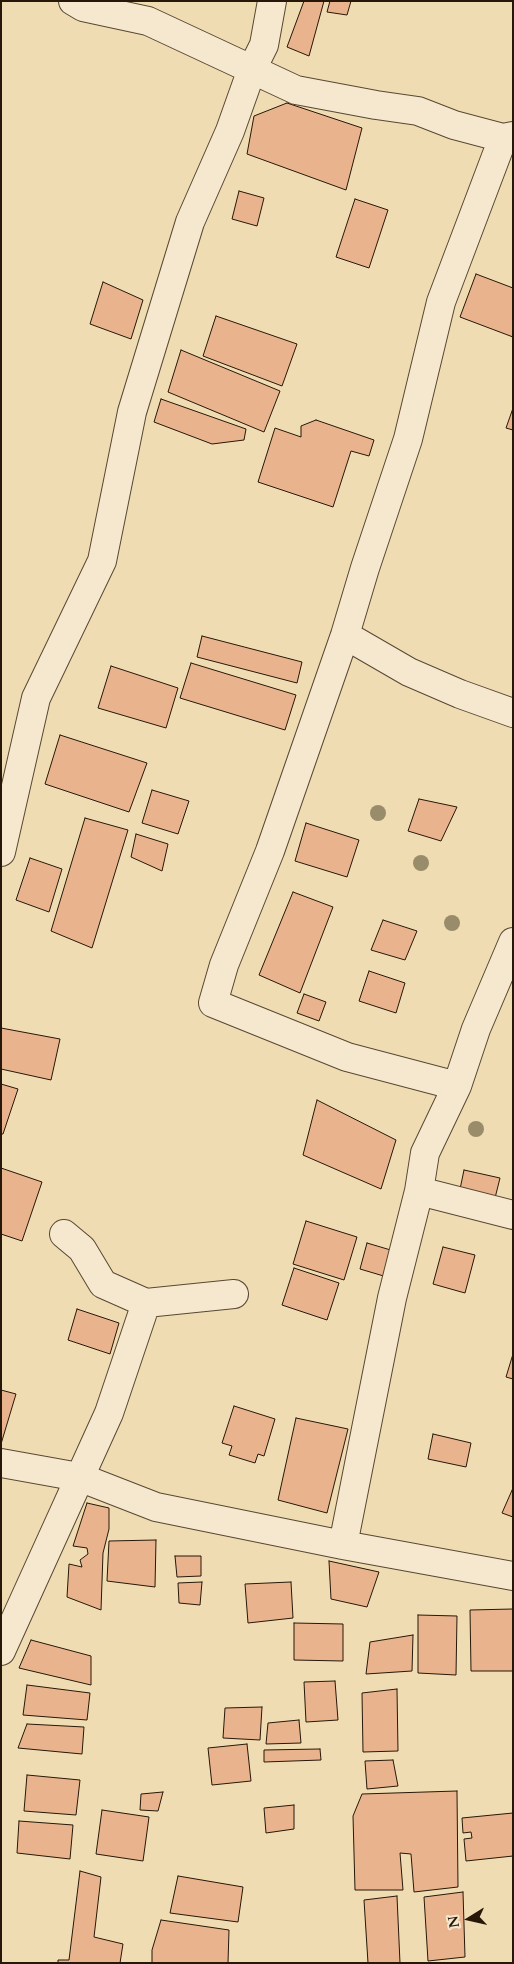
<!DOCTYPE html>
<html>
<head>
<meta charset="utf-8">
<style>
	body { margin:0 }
	#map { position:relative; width:514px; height:1964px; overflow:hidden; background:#f0dcb3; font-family:Cardo,serif }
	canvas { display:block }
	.frame { position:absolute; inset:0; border:2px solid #261708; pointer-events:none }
	.north { position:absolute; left:444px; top:1894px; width:50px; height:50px; -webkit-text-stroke:4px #f5e8ce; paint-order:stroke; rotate:260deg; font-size:14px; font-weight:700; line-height:20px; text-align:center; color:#261708 }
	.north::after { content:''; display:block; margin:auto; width:18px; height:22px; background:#261708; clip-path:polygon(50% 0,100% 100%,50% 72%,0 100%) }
</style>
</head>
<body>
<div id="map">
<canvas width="514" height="1964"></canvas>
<div class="frame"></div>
<div class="north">N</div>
</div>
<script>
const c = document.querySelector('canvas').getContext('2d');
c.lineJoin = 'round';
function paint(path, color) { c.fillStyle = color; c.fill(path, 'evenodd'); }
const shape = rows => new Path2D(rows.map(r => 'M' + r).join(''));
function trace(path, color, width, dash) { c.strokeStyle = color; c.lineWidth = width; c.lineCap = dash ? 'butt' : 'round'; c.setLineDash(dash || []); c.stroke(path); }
const building = shape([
	[304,1,324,1,309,56,287,47,304,1],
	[330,1,351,1,347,15,327,12,330,1],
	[287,103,362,128,346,190,247,154,254,116,287,103],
	[239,191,264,198,257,226,232,219,239,191],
	[355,199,388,210,369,268,336,257,355,199],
	[476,274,513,288,513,337,460,317,476,274],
	[103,282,143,300,131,339,90,324,103,282],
	[216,316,297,344,282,386,203,356,216,316],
	[181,350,280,391,264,432,168,392,181,350],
	[161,399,246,429,244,440,212,444,154,422,161,399],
	[512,411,513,412,513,430,506,428,512,411],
	[316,420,374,440,369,456,351,451,333,507,258,482,275,428,301,437,301,426,316,420],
	[202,636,302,662,297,683,197,657,202,636],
	[191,663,296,695,285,730,180,698,191,663],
	[111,666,178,688,166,728,98,708,111,666],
	[60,735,147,763,129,812,45,784,60,735],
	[152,790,189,801,178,834,142,823,152,790],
	[419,799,457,807,441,841,408,831,419,799],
	[85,818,128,830,92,948,51,931,85,818],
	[306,823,359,840,347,877,295,861,306,823],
	[136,834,168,844,162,871,131,857,136,834],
	[30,858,62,869,49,912,16,900,30,858],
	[293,892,333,907,300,993,259,975,293,892],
	[383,920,417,931,405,960,371,950,383,920],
	[369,971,405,983,396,1013,359,1001,369,971],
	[304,994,326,1002,319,1021,297,1013,304,994],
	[1,1028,60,1039,51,1080,1,1069,1,1028],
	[1,1084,18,1089,3,1134,1,1134,1,1084],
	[317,1100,396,1140,381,1189,303,1155,317,1100],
	[1,1168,42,1182,22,1241,1,1234,1,1168],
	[464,1170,500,1178,494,1202,459,1194,464,1170],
	[306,1221,357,1237,344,1280,293,1264,306,1221],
	[367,1243,394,1251,387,1277,360,1269,367,1243],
	[443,1247,475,1255,465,1293,433,1284,443,1247],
	[294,1268,339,1283,327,1320,282,1305,294,1268],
	[77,1309,119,1323,110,1354,68,1340,77,1309],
	[513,1354,513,1379,506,1377,513,1354],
	[1,1390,16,1394,1,1444,1,1390],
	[234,1406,275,1419,264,1456,258,1454,255,1463,229,1455,232,1446,222,1443,234,1406],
	[296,1418,348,1429,327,1513,278,1500,296,1418],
	[433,1434,471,1443,466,1467,428,1459,433,1434],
	[513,1488,513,1517,502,1513,513,1488],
	[87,1503,109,1508,109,1529,103,1553,101,1610,67,1597,69,1564,82,1567,80,1560,88,1554,87,1548,73,1546,87,1503],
	[156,1540,155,1587,107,1581,109,1541,156,1540],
	[175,1556,201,1556,201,1576,177,1577,175,1556],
	[329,1561,379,1572,367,1607,331,1599,329,1561],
	[202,1582,200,1605,179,1603,178,1583,202,1582],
	[291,1582,293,1618,248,1623,245,1584,291,1582],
	[513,1609,513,1671,471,1671,470,1610,513,1609],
	[418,1615,457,1616,456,1675,418,1673,418,1615],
	[294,1623,343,1624,343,1661,294,1660,294,1623],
	[413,1635,412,1671,366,1674,370,1642,413,1635],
	[31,1640,91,1656,91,1685,19,1668,31,1640],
	[335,1681,338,1720,306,1722,304,1682,335,1681],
	[27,1685,90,1693,87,1720,23,1715,27,1685],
	[397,1689,398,1751,363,1752,362,1693,397,1689],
	[262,1707,260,1740,223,1738,225,1708,262,1707],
	[299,1720,301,1743,266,1744,268,1723,299,1720],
	[27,1724,84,1727,82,1754,18,1748,27,1724],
	[247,1744,251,1781,212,1785,208,1748,247,1744],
	[320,1749,321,1760,264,1762,264,1750,320,1749],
	[393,1760,398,1786,367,1789,365,1761,393,1760],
	[27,1775,80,1780,76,1815,24,1811,27,1775],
	[457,1791,458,1887,414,1892,411,1854,400,1853,403,1890,355,1890,353,1816,362,1794,457,1791],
	[163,1792,158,1811,140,1810,141,1794,163,1792],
	[294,1805,294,1829,266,1833,264,1808,294,1805],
	[102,1810,149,1817,143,1861,96,1854,102,1810],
	[513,1813,513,1856,466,1861,464,1839,472,1838,471,1832,463,1833,462,1818,513,1813],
	[19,1821,73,1825,70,1859,17,1853,19,1821],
	[80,1871,101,1877,94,1937,123,1944,120,1963,58,1963,58,1960,69,1960,80,1871],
	[178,1876,243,1887,238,1922,170,1913,178,1876],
	[463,1892,465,1957,428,1961,424,1897,463,1892],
	[397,1896,400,1963,368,1963,364,1900,397,1896],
	[161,1920,229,1930,228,1963,152,1963,152,1950,161,1920]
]);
paint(building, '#e9b48d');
trace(building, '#261708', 1);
const minor = shape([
	[73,1,83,7,148,21,296,90,376,105,418,111,454,125,503,138,513,136],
	[345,635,409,672,460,694,513,713],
	[1,852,36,698,102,561,132,412,190,222,230,131,252,69,264,45,272,1],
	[457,1086,347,1057,213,1003,224,965,270,851,345,635,365,568,408,439,441,302,503,138],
	[419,1191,513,1215],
	[64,1234,82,1249,103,1284,146,1303],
	[1,1463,79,1477,156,1507,343,1545,513,1576],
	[343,1545,392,1298,419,1191,425,1153,457,1086,476,1029,513,942],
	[1,1651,109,1413,146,1303,234,1294]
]);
trace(minor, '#584833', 30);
trace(minor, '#f5e8ce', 28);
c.fillStyle = '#998c6b';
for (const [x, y] of [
	[378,813],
	[421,863],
	[452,923],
	[476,1129]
]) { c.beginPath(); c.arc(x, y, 8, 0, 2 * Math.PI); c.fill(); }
</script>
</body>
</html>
